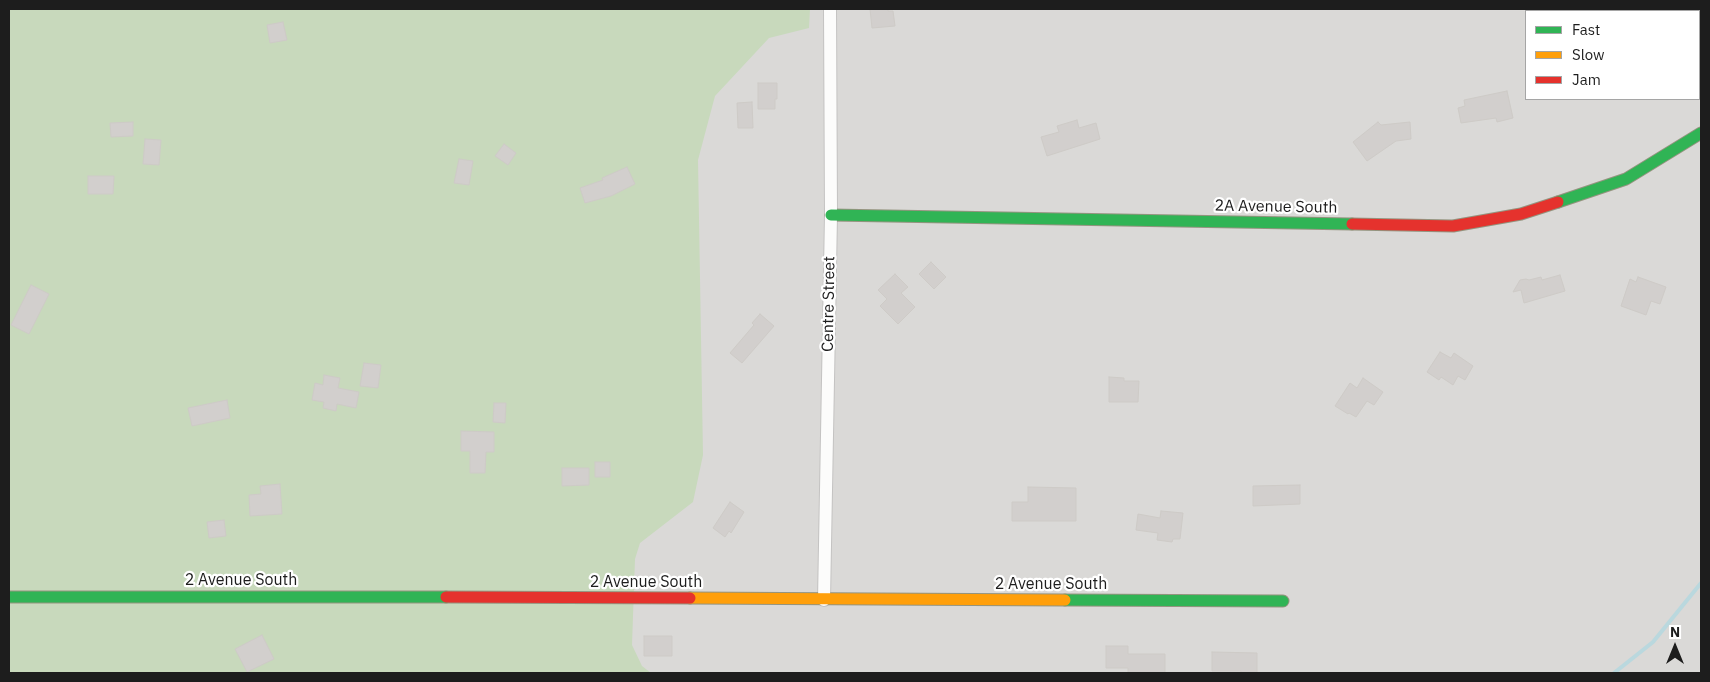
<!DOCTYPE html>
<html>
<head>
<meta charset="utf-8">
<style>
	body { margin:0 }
	#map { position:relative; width:1710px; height:682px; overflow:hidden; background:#ebe9e6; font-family:"IBM Plex Sans",sans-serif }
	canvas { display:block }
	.frame { position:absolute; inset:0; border:10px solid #1d1d1d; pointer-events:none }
	.legend { position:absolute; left:1525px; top:10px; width:175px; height:90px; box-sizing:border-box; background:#fff; border:1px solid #a5a5a5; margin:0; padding:6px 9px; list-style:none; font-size:15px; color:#1d1d1d }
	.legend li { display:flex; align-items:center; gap:10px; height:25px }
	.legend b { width:25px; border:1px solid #a5a5a5 }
	.north { position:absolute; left:1650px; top:622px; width:50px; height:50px; -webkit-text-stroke:4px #fff; paint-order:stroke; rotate:0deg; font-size:14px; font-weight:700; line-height:20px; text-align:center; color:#1d1d1d }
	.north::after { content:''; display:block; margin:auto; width:18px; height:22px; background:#1d1d1d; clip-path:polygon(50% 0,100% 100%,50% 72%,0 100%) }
</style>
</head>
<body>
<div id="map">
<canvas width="1710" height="682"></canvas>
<div class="frame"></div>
<ul class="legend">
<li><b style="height:6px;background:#30b455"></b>Fast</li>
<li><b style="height:6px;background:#ff9f0a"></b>Slow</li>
<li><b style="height:6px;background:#e5322d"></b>Jam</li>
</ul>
<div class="north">N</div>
</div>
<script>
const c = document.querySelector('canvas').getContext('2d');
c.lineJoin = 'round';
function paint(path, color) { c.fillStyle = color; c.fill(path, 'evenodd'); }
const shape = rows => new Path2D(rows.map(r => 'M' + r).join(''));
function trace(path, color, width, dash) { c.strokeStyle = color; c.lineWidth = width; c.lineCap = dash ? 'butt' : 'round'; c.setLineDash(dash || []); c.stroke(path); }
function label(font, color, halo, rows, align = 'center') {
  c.font = font + ' "IBM Plex Sans",sans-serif'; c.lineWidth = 4.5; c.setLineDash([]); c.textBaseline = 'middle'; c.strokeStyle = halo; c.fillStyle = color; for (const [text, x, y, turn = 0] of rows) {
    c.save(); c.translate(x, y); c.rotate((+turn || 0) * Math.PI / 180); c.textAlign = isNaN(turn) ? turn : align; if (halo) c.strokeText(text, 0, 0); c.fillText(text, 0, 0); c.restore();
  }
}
paint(shape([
	[9,9,1701,9,1701,673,9,673],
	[1526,11,1699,11,1699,99,1526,99]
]), '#dad9d7');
paint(shape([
	[9,9,810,9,809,28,769,38,715,96,698,160,703,455,693,502,640,543,635,559,632,645,642,666,651,673,9,673]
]), '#c8d9bc');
trace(shape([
	[1614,673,1653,642,1701,583]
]), '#bad8de', 4);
const building = shape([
	[870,9,888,9,888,11,893,11,895,26,872,28,870,9],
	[283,22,287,40,270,43,267,25,283,22],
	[758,83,777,83,777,99,775,99,775,109,758,109,758,83],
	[1507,91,1513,118,1497,122,1496,118,1461,123,1458,108,1465,106,1464,100,1507,91],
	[752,102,753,128,738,128,737,103,752,102],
	[1077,120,1079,128,1096,123,1100,139,1047,156,1041,137,1059,132,1057,126,1077,120],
	[133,122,133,136,111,137,110,123,133,122],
	[1378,122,1381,125,1410,122,1411,139,1396,141,1367,161,1353,142,1378,122],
	[145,139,161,140,159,165,143,164,145,139],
	[504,144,516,153,508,165,495,156,504,144],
	[459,159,473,161,469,185,454,183,459,159],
	[627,167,635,184,611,196,585,203,580,188,603,180,602,178,627,167],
	[88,176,114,176,113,194,88,194,88,176],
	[931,262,946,277,934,289,919,274,931,262],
	[895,274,908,287,901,293,915,307,898,324,880,306,887,299,878,290,895,274],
	[1560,275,1565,291,1524,303,1521,290,1513,292,1520,280,1526,279,1529,280,1541,277,1542,280,1560,275],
	[1638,277,1666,287,1660,304,1651,301,1646,315,1621,306,1630,279,1636,282,1638,277],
	[31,285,49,294,29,334,11,325,31,285],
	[760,314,774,326,742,363,730,353,754,325,752,323,760,314],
	[1440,352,1451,358,1454,353,1473,366,1465,380,1458,376,1453,385,1441,377,1439,380,1427,372,1440,352],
	[364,363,381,365,378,388,360,386,364,363],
	[324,375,340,378,338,388,359,392,356,408,337,404,336,411,323,408,324,402,312,400,315,383,323,385,324,375],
	[1109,377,1124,378,1124,381,1139,381,1138,402,1109,402,1109,377],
	[1363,378,1383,392,1374,405,1367,401,1356,417,1349,413,1348,414,1335,406,1350,383,1357,388,1363,378],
	[227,400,230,418,192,426,188,408,227,400],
	[494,403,506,403,505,423,493,422,494,403],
	[461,431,494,432,494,452,486,452,485,473,470,473,470,451,461,451,461,431],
	[595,462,610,462,610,477,595,477,595,462],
	[562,468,589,468,589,485,562,486,562,468],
	[280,484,282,514,250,516,249,495,261,494,260,486,280,484],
	[1300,485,1300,504,1253,506,1253,486,1300,485],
	[1028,487,1076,488,1076,521,1012,521,1012,502,1028,502,1028,487],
	[730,502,744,512,731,533,729,531,725,537,713,528,730,502],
	[1161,511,1183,513,1180,539,1173,539,1172,542,1157,540,1158,533,1136,530,1138,514,1160,518,1161,511],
	[224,520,226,536,209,538,207,522,224,520],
	[262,635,274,659,247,672,235,649,262,635],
	[644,636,672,636,672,656,644,656,644,636],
	[1106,646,1128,646,1128,654,1165,654,1165,673,1128,673,1128,668,1106,668,1106,646],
	[1212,652,1257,653,1257,673,1241,673,1241,671,1212,671,1212,652]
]);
paint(building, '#d2cfcd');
trace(building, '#cecbc7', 1);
const street = shape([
	[824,600,831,215,830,9]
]);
const fast = shape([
	[1558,202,1626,179,1701,133],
	[831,215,1352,224],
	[9,597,446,597],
	[1065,600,1283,601]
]);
const slow = shape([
	[690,598,1065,600]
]);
const jam = shape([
	[1352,224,1453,226,1521,214,1558,202],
	[446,597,690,598]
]);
trace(street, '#c4c3c2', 14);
trace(fast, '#94947f', 13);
trace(slow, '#94947f', 13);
trace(jam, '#94947f', 13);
trace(street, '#fcfcfb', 12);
trace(fast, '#30b455', 11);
trace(slow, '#ff9f0a', 11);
trace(jam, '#e5322d', 11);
label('16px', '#1d1d1d', '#fff', [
	["2A Avenue South",1276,207,1],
	["Centre Street",829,304,-89],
	["2 Avenue South",241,580],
	["2 Avenue South",646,582],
	["2 Avenue South",1051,584]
]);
</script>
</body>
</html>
